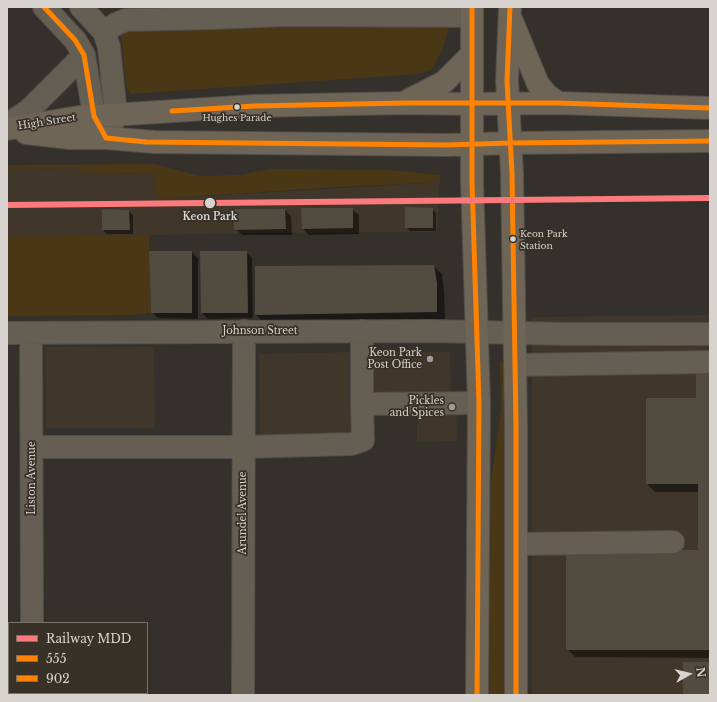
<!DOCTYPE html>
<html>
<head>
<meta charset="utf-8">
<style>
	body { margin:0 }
	#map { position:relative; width:717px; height:702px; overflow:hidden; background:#34302c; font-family:"Libre Baskerville",serif }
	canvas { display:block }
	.frame { position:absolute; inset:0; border:8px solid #d7d3ce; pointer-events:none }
	.legend { position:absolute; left:8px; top:622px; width:140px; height:72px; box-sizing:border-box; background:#373128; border:1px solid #77726a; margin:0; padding:5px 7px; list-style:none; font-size:12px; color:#d7d3ce }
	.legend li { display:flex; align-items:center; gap:8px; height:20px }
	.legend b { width:20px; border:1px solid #77726a }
	.north { position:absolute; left:669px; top:654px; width:40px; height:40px; -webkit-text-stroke:3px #373128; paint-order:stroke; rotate:82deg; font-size:11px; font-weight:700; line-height:16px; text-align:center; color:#d7d3ce }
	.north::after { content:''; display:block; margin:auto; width:14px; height:18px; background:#d7d3ce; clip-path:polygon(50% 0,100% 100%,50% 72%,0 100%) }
</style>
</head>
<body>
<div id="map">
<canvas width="717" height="702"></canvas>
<div class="frame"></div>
<ul class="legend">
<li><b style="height:5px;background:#fc7a7c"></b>Railway MDD</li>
<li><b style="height:5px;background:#ff8200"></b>555</li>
<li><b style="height:5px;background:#ff8200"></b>902</li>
</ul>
<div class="north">N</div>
</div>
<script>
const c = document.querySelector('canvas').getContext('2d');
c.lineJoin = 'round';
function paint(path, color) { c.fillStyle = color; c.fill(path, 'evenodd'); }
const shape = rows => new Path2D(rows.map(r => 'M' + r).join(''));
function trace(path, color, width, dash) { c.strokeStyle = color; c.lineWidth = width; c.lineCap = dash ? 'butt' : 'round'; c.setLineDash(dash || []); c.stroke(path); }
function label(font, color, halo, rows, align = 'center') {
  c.font = font + ' "Libre Baskerville",serif'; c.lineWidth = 3.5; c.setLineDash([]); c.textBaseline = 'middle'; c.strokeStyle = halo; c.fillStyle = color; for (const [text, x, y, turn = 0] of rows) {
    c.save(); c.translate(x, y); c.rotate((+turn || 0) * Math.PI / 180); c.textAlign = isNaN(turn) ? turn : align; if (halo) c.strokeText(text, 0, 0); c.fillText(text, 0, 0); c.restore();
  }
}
paint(shape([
	[77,168,83,174,155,173,158,199,425,183,440,178,437,232,254,233,7,238,7,169],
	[710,315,710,695,532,695,532,317],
	[45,347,154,347,155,428,46,428],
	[357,352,358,434,260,435,259,354],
	[367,352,450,352,451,392,367,393],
	[456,400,457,441,417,442,417,401]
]), '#40372a');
paint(shape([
	[449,27,442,50,432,69,419,74,130,94,126,87,121,35,124,29,134,28],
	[155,164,200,176,240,175,270,169,390,170,441,175,440,178,425,183,338,187,158,199,154,173,83,174,77,168,7,169,7,165],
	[149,235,151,313,132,315,7,316,7,237],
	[500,361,507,362,507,695,489,695,491,482,501,409]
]), '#4a3716');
paint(shape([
	[352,209,359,215,359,234,309,235,303,229],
	[432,209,436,213,436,231,410,231,406,227],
	[103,210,129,211,133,215,133,234,107,234,103,230],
	[235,210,285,210,291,216,292,235,242,235,235,229],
	[192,252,198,259,198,319,158,318,152,312],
	[246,252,252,258,253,318,208,319,202,313],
	[433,266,442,274,444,292,445,319,264,323,256,315],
	[710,366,710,658,575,657,567,649,699,551,699,492,655,492,647,484,697,399]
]), '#0007');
paint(shape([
	[405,207,433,208,433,228,405,228],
	[301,208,353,208,353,228,302,229],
	[102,209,129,210,130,230,102,230],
	[234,209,285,209,286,229,234,230],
	[149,251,192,251,192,313,151,313],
	[200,251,247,251,248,313,201,313],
	[434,265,437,283,437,312,255,315,255,266],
	[696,365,710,365,710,650,566,650,566,549,698,550,698,484,646,484,646,398,696,398],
	[683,662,710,662,710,695,683,695]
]), '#524b3f');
const minor = shape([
	[44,7,75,40,84,55,94,116,103,132],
	[81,7,104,32,109,47,116,115,109,131],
	[104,32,116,24,126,20,212,18,285,15,472,16],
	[7,125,29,110,84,55],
	[7,333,431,331,568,334,710,334],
	[31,333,32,623],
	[515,365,710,362],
	[362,404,479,403],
	[32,447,243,447,352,444,363,440,362,404,362,331],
	[516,544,673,542],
	[7,691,9,691],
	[31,695,31,693],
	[243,695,244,331]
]);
const major = shape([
	[472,7,472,181,479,403,477,695],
	[510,7,507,81,512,173,516,426,516,695],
	[512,21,538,84,547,95,558,103],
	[407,101,444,82,472,54],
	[7,129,79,117,254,106,405,103,471,104,558,103,710,108],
	[26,133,70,138,106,138,154,142,447,145,510,143,710,141]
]);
trace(minor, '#514d4a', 24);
trace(major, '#514d4a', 24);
trace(minor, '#645e53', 22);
trace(major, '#6e6556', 22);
trace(shape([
	[44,7,75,40,84,55,94,116,106,138,146,142,447,145,510,143,710,141],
	[172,111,254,106,405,103,558,103,710,108]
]), '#ff8200', 5);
trace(shape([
	[472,7,472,181,479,403,477,695],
	[510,7,507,81,512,173,516,426,516,695]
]), '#ff8200', 5);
trace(shape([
	[7,205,710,198]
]), '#fc7a7c', 6);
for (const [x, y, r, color] of [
	[237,107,3.5,"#d7d3ce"],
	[210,203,6,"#d7d3ce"],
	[513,239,3.5,"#d7d3ce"],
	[430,359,4,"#9e9a95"],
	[452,407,4,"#9e9a95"]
]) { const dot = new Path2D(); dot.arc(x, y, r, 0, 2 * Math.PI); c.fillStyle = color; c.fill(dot); trace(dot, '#373128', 1.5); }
label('9px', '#d7d3ce', '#373128', [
	["Hughes Parade",237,118],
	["Keon Park",520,234,"left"],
	["Station",520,246,"left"]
]);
label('10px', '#d7d3ce', '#373128', [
	["High Street",47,122,-9],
	["Johnson Street",260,331],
	["Liston Avenue",32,478,-90],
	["Arundel Avenue",243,513,-90]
]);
label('bold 10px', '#d7d3ce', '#373128', [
	["Keon Park",210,217]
]);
label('10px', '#d7d3ce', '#373128', [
	["Keon Park",422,353],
	["Post Office",422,365],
	["Pickles",444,401],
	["and Spices",444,413]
], 'right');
</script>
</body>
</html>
